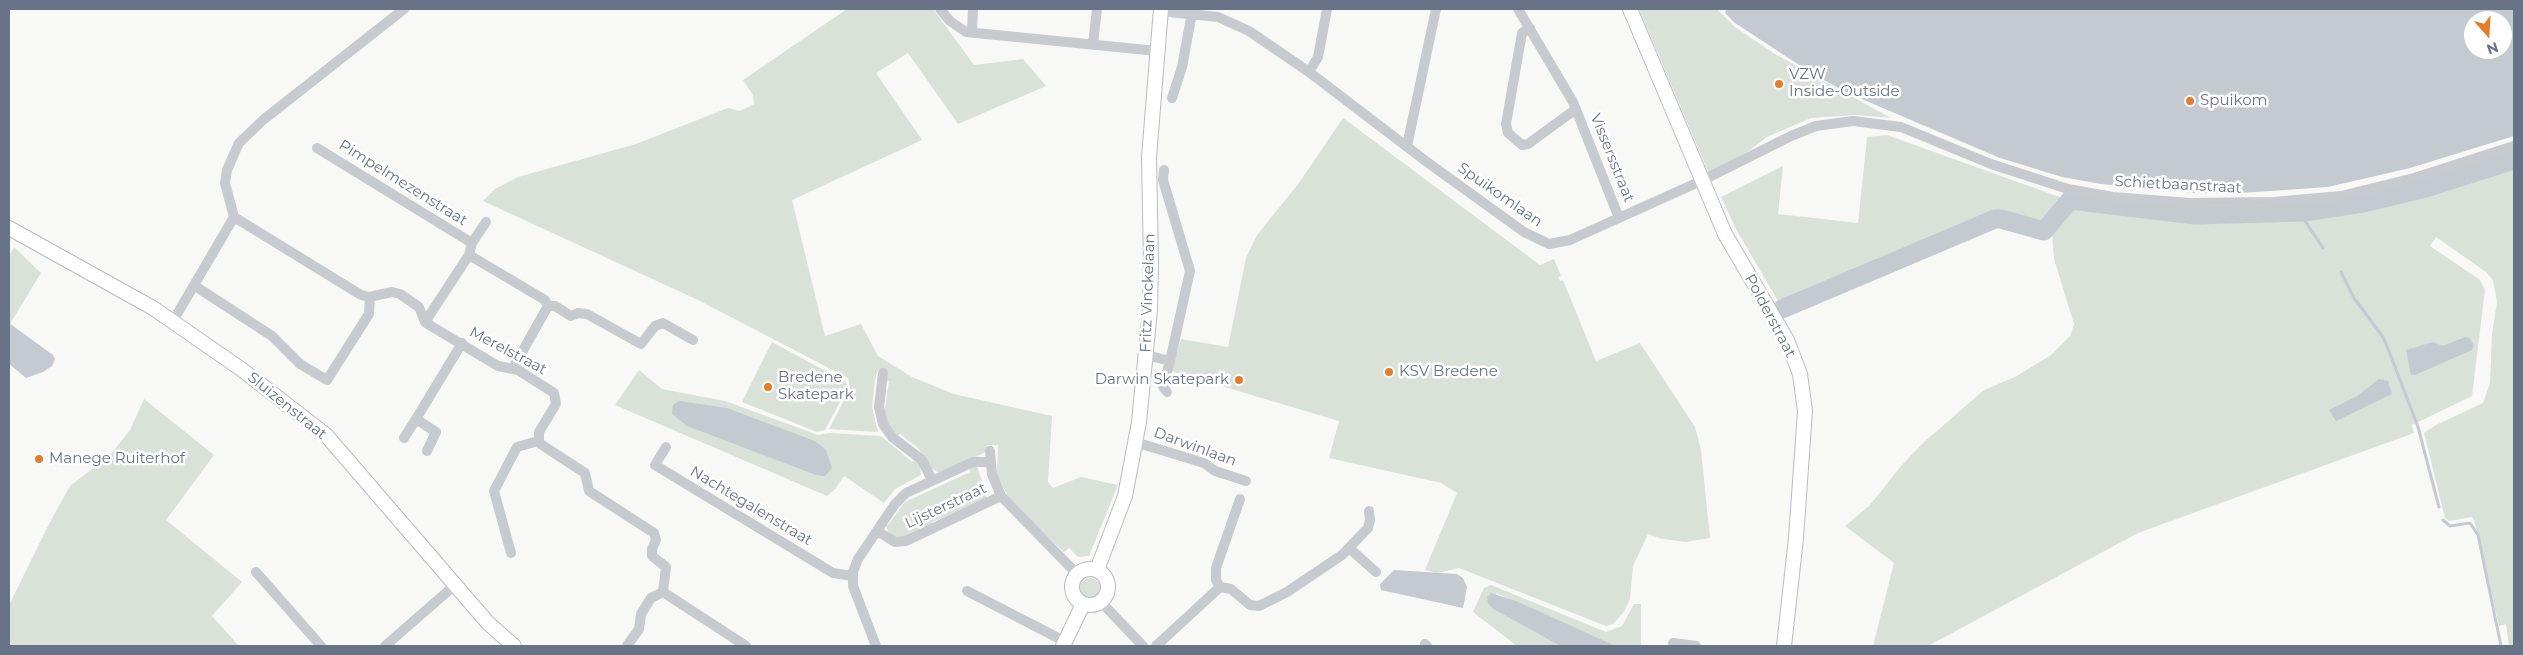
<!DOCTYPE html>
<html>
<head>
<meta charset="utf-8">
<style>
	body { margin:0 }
	#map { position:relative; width:2523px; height:655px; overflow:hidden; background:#f8f9f7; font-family:Montserrat,sans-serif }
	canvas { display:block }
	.frame { position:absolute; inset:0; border:10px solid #687388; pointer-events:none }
	.north { position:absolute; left:2463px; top:10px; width:50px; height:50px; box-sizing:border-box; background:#fff; border:1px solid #c3c7cf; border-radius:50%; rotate:161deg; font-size:14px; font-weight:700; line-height:20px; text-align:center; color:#687388 }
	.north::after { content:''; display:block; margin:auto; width:18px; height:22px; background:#e57c2b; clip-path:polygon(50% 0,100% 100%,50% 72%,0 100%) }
</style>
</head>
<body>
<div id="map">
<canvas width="2523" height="655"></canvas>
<div class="frame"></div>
<div class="north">N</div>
</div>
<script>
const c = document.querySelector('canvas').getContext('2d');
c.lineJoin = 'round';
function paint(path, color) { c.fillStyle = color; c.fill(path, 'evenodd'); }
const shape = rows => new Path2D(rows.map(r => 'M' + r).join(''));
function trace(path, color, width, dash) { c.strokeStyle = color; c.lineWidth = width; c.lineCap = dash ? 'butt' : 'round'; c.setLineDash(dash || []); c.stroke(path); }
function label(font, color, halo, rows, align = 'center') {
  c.font = font + ' Montserrat,sans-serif'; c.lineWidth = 5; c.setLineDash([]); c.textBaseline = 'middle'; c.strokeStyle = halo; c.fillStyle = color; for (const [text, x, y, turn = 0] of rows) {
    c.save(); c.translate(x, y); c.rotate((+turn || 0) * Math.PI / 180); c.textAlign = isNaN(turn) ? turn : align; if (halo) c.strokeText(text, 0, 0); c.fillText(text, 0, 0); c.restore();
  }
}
paint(shape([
	[847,9,933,9,974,65,1023,59,1046,86,958,124,908,53,876,73,922,140,792,200,825,336,861,324,878,356,912,377,954,394,1052,416,1048,482,1053,488,1081,477,1118,485,1089,556,1078,557,1069,548,1064,552,1010,501,997,474,998,445,988,445,984,453,940,473,930,468,918,448,900,434,897,436,890,428,884,416,889,381,885,380,886,371,878,370,875,379,872,407,878,432,829,429,850,389,848,378,698,300,483,201,495,189,518,177,636,144,728,108,740,111,754,104,753,95,743,80],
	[1639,9,1717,9,1735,27,1775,54,1891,118,1856,115,1811,118,1767,137,1747,152,1709,174],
	[1343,118,1540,265,1554,259,1561,276,1558,277,1560,281,1563,280,1596,361,1640,343,1695,427,1701,450,1710,538,1686,542,1662,539,1648,534,1633,566,1630,599,1624,612,1613,624,1606,626,1459,568,1437,573,1425,570,1457,493,1441,483,1329,458,1339,421,1171,371,1181,339,1228,347,1246,258,1257,235,1299,183],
	[1887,135,2065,199,2044,230,2003,217,1996,217,1782,308,1736,229,1721,197,1783,166,1778,214,1858,223,1867,137],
	[2514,166,2514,646,2509,646,2506,624,2499,626,2474,520,2472,517,2450,521,2445,518,2424,433,2436,425,2483,403,2490,383,2492,334,2497,302,2493,280,2486,272,2436,237,2430,246,2480,280,2485,290,2472,396,2412,425,2414,433,2138,533,1928,646,1873,646,1894,563,1845,526,1869,506,1902,465,1923,443,1984,390,2015,377,2051,355,2070,336,2074,324,2054,259,2052,234,2074,205,2195,218,2300,217,2369,210,2429,194],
	[14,247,41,273,10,324,9,256],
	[772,342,846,382,848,387,825,430,817,432,742,402],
	[639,370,662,389,725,401,818,435,830,433,881,436,912,462,916,460,920,465,921,475,895,489,884,503,844,476,835,489,827,496,615,405],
	[144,399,214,455,166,520,242,582,212,616,239,646,9,646,9,605,49,524,70,486,111,454,130,430],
	[977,466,988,500,932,522,932,525,908,537,897,539,888,533,886,524,888,525,905,502,970,472,970,468],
	'1080 588a10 10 0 1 1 20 0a10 10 0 1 1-20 0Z',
	[1491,585,1606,632,1622,626,1634,604,1641,604,1641,646,1616,646,1496,593,1493,609,1560,646,1517,646,1473,612,1484,588]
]), '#d9e1d8');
paint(shape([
	[1727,9,2514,9,2514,136,2410,168,2328,187,2241,193,2194,193,2101,184,2062,177,2000,158,1850,94,1813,74,1764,42,1735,23,1725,13],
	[2473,20,2503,20,2503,50,2473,50],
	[9,323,53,355,55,359,52,366,43,372,26,378,9,364],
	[2465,337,2469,338,2474,345,2472,350,2415,375,2411,375,2406,350,2433,342,2443,346],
	[2379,379,2388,381,2392,394,2336,421,2329,410,2357,396],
	[679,401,727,408,815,441,826,450,832,468,825,476,816,475,687,426,672,414,673,405],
	[1394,570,1457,574,1463,578,1467,587,1463,608,1381,590,1380,584],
	[1491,593,1516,601,1616,646,1560,646,1493,609,1488,603,1487,597]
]), '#c4cad0');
trace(shape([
	[2299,212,2323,248],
	[2341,272,2354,298,2383,337,2389,351,2418,427,2439,507],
	[2443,520,2450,526,2470,523,2478,535,2501,646]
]), '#c4cad0', 3);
trace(shape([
	[1782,309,1995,219,2001,219,2044,231,2070,200,2195,215,2304,212,2363,203,2426,188,2514,160]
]), '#c4cad0', 19);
const secondary = shape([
	[1630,9,1725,234,1787,340,1800,374,1805,411,1796,538,1784,646],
	[9,228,153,308,241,369,326,435,488,623,514,646],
	'1072 587a18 18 0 1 1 36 0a18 18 0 1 1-36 0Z',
	[1097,570,1125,496,1139,422,1150,310,1151,263,1149,157,1161,9],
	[1063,646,1083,604]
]);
trace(secondary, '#b9bcc3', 16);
trace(shape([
	[940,9,950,21,966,32,1157,51],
	[1518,9,1573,102,1619,218],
	[1160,11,1218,17,1249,31,1309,72,1427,162,1524,232,1549,244,1570,240,1701,181,1791,136,1816,126,1853,121,1901,127,1991,164,2068,189,2113,197,2190,203,2273,202,2341,196,2414,178,2514,146],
	[1530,28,1522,33,1506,124,1508,133,1522,145,1528,144,1576,109],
	[972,32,973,9],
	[1093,44,1097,9],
	[1309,72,1318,57,1327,9],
	[1172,98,1182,67,1192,13],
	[1407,146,1436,9],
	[317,148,472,243],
	[234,217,361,295,369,297,392,292,400,294,419,307,425,322,431,326,498,366,518,370,554,393,556,404,539,432,539,443,585,473,589,491,654,533,656,540,652,549,652,556,666,567,663,592,651,598,641,614,639,629,627,646],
	[234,217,225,183,227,170,239,143,263,120,404,9],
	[469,255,545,300,548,306,513,368],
	[195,286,272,336,300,364,327,380,369,314,370,297],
	[548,306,555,306,571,316,578,313,587,314,641,344,655,326,663,323,693,340],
	[173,321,234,217],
	[425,322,469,255,472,243,486,222],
	[1146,355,1170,361,1190,271,1163,180,1164,170],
	[883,373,879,407,883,424,892,437,922,460,932,480],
	[1167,392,1163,387,1170,361],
	[404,438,416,419],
	[1135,442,1204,463,1215,471,1246,481],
	[666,447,655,465,833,573,852,576],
	[427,451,436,432,416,419,462,343],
	[990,451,992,474,1001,496,1077,574],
	[1240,499,1216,568,1216,580,1220,587,1231,589,1250,605,1259,606,1287,592,1342,555,1368,528,1370,520,1369,511],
	[877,531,895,542,906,541,1001,496],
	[1349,548,1376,572],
	[511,553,494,491,517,447,538,441],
	[256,572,321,646],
	[967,591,1066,642],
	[663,592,746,646],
	[1101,602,1143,646],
	[1673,643,1696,646],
	[1425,644,1427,646],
	[385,646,455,585],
	[876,646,853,586,853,572,858,559,895,504,906,493,973,462,991,462],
	[1156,646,1220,587]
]), '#c7cace', 10);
trace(secondary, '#fff', 14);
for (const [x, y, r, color] of [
	[1779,84,5,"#e57c2b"],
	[2190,101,5,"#e57c2b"],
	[1389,372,5,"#e57c2b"],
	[1239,380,5,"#e57c2b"],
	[768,387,5,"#e57c2b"],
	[39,459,5,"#e57c2b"]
]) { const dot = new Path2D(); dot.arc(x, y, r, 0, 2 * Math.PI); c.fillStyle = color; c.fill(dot); trace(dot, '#fff', 2); }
label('15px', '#687388', '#fff', [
	["VZW",1789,75],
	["Inside-Outside",1789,92],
	["Spuikom",2200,101],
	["KSV Bredene",1399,372],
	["Bredene",778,378],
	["Skatepark",778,395],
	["Darwin Skatepark",1229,380,"right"],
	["Manege Ruiterhof",49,459]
], 'left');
label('15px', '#687388', '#fff', [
	["Vissersstraat",1612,158,68],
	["Pimpelmezenstraat",403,183,32],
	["Schietbaanstraat",2178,185,3],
	["Spuikomlaan",1500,195,35],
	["Fritz Vinckelaan",1148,293,-88],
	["Polderstraat",1770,316,62],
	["Merelstraat",508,351,28],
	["Sluizenstraat",287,406,39],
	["Darwinlaan",1195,447,20],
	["Nachtegalenstraat",751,506,31],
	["Lijsterstraat",946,506,-25]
]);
</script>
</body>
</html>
